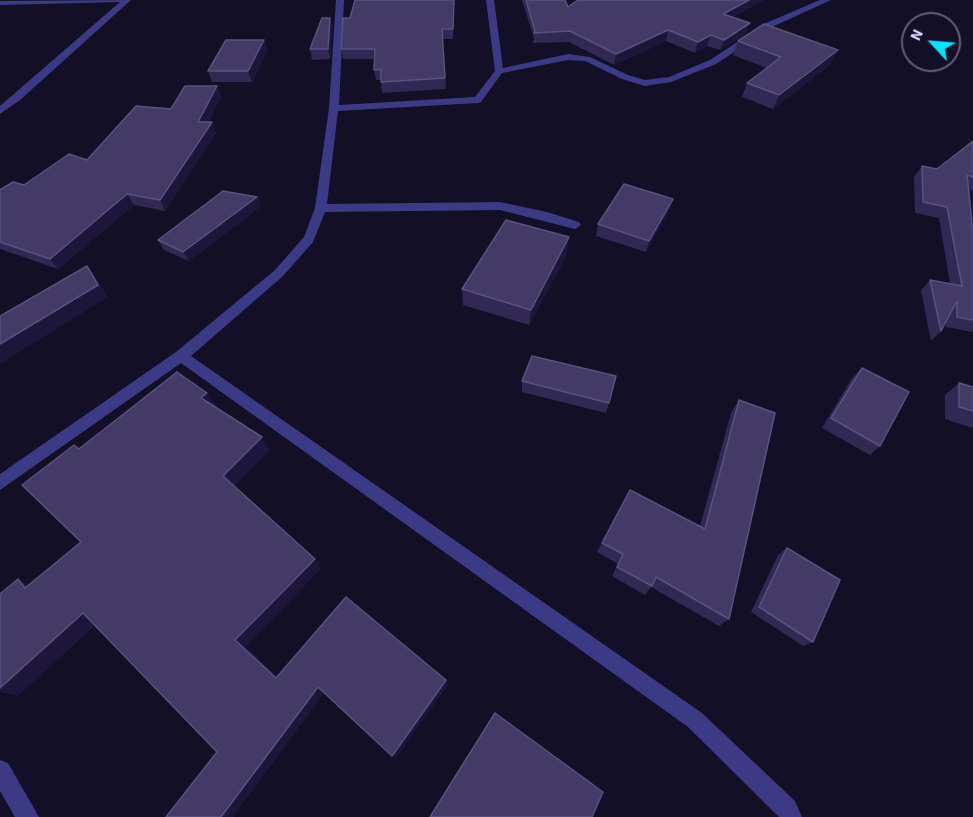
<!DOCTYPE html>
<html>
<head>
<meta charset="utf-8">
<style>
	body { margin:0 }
	#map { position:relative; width:973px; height:817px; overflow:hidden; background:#130f26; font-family:"Source Sans 3",sans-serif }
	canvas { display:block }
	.north { position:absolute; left:901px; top:12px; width:60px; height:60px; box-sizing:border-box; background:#130f26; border:2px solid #625e7d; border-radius:50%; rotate:296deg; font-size:16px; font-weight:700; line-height:24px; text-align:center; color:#d9d4ff }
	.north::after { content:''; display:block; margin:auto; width:21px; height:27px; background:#00e5ff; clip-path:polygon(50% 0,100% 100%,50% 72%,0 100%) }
</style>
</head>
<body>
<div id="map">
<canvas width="973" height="817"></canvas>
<div class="north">N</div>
</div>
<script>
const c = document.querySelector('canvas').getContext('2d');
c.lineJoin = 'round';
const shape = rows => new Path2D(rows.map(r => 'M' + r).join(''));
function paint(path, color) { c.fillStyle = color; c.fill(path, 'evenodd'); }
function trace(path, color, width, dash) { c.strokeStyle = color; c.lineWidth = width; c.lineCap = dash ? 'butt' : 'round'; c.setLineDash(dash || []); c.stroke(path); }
paint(shape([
	[131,0,20,100,0,114,0,106,120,2,0,5,0,1,131,0],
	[336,0,344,0,339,105,475,97,495,71,486,0,494,0,503,68,568,54,590,57,628,75,645,80,669,77,710,60,766,23,820,0,831,0,772,27,716,64,671,82,645,86,622,79,585,61,568,60,502,73,481,102,478,103,338,111,327,204,500,202,547,212,579,222,581,225,575,229,500,210,325,212,313,242,283,276,191,356,702,713,795,801,802,817,779,817,688,727,181,363,0,490,0,474,176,352,275,270,304,237,315,208,329,108,336,0],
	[0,760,8,763,39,817,15,817,0,791,0,760]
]), '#3d3a85');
paint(shape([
	[454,0,453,39,443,39,446,89,382,93,381,80,376,80,374,70,375,59,343,59,341,49,350,18],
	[522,0,565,0,568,7,764,0,733,17,746,34,720,50,707,46,695,53,666,41,614,65,569,42,533,43,534,38],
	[330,18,332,28,330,59,312,60,310,49],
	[264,40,267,51,252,82,212,82,208,71],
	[738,41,831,64,773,109,742,97,747,83,767,68,733,55],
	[221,96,208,122,216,133,165,211,134,205,58,269,0,249,0,190,24,185,87,160,171,109],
	[973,141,973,191,969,190,973,231,973,332,946,327,946,321,941,331,931,341,921,290,930,280,950,283,939,218,915,213,914,177,922,166,937,169],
	[257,197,261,206,189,261,164,250,158,240],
	[673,199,669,210,646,252,596,236,598,224],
	[567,254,529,325,463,305,462,289],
	[862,368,880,446,870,455,822,428,852,378],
	[522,381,609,403,606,413,522,392],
	[959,383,973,387,973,428,945,419,945,395],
	[739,400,729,619,719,626,651,587,645,595,612,576,618,564,597,552,602,543,700,526,731,413],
	[787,548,813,642,803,646,751,612,778,555]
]), '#312854');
paint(shape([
	[749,0,764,0,720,24,723,14],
	[330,18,332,28,330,59,328,49],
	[750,23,746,34,720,50,724,40],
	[668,30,666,41,614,65,616,54],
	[711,35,707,46,695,53,698,42],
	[264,40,267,51,252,82,248,71],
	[838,50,831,64,773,109,779,95],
	[217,86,221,96,202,132,198,122],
	[212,122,216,133,165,211,160,200],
	[127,194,134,205,58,269,50,259],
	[257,197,261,206,189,261,183,252],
	[673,199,669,210,646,252,649,241],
	[569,237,567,254,529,325,531,310],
	[87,266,97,279,108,297,0,364,0,344],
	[207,393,216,406,211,411,201,398],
	[262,437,270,450,233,487,223,476],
	[315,559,322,568,246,647,285,683,276,678,235,640],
	[18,579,37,588,25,588],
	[83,613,100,621,18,696,0,692,0,688],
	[446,680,448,685,396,758,392,756],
	[318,687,325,692,233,817,221,817]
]), '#1d163a');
const building = shape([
	[355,0,454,0,453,29,442,29,445,78,381,82,381,69,374,70,375,49,341,49,343,18,350,18,355,0],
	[526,0,565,0,568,7,578,0,749,0,723,14,750,23,724,40,711,35,698,42,668,30,616,54,570,31,534,33,535,31,526,0],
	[322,18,330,18,328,49,310,49,322,18],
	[764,24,838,50,779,95,747,83,781,57,738,41,764,24],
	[226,40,264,40,248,71,208,71,226,40],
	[185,86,217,86,198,122,212,122,160,200,127,194,50,259,0,242,0,190,13,182,24,185,69,154,87,160,136,106,171,109,185,86],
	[973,141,973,177,967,175,973,231,973,320,957,317,957,301,941,331,930,280,962,286,947,207,923,202,922,166,937,169,973,141],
	[624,184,673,199,649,241,598,224,624,184],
	[223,191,257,197,183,252,158,240,223,191],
	[506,220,569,237,531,310,462,289,506,220],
	[87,266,98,285,0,344,0,316,87,266],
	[532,356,616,376,609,403,522,381,532,356],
	[862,368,909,392,880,446,831,418,862,368],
	[177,372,207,393,201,398,262,437,223,476,315,559,235,640,276,678,346,597,446,680,392,756,318,687,221,817,166,817,217,752,83,613,0,688,0,594,18,579,25,588,81,542,22,485,74,445,79,449,177,372],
	[959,383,973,387,973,411,959,407,959,383],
	[739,400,775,413,729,619,656,577,652,586,617,567,623,554,602,543,630,490,705,529,739,400],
	[787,548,840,580,813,642,759,607,787,548],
	[495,713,603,792,592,817,430,817,495,713]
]);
paint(building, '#433a66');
trace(building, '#5a527e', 1.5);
</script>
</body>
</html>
